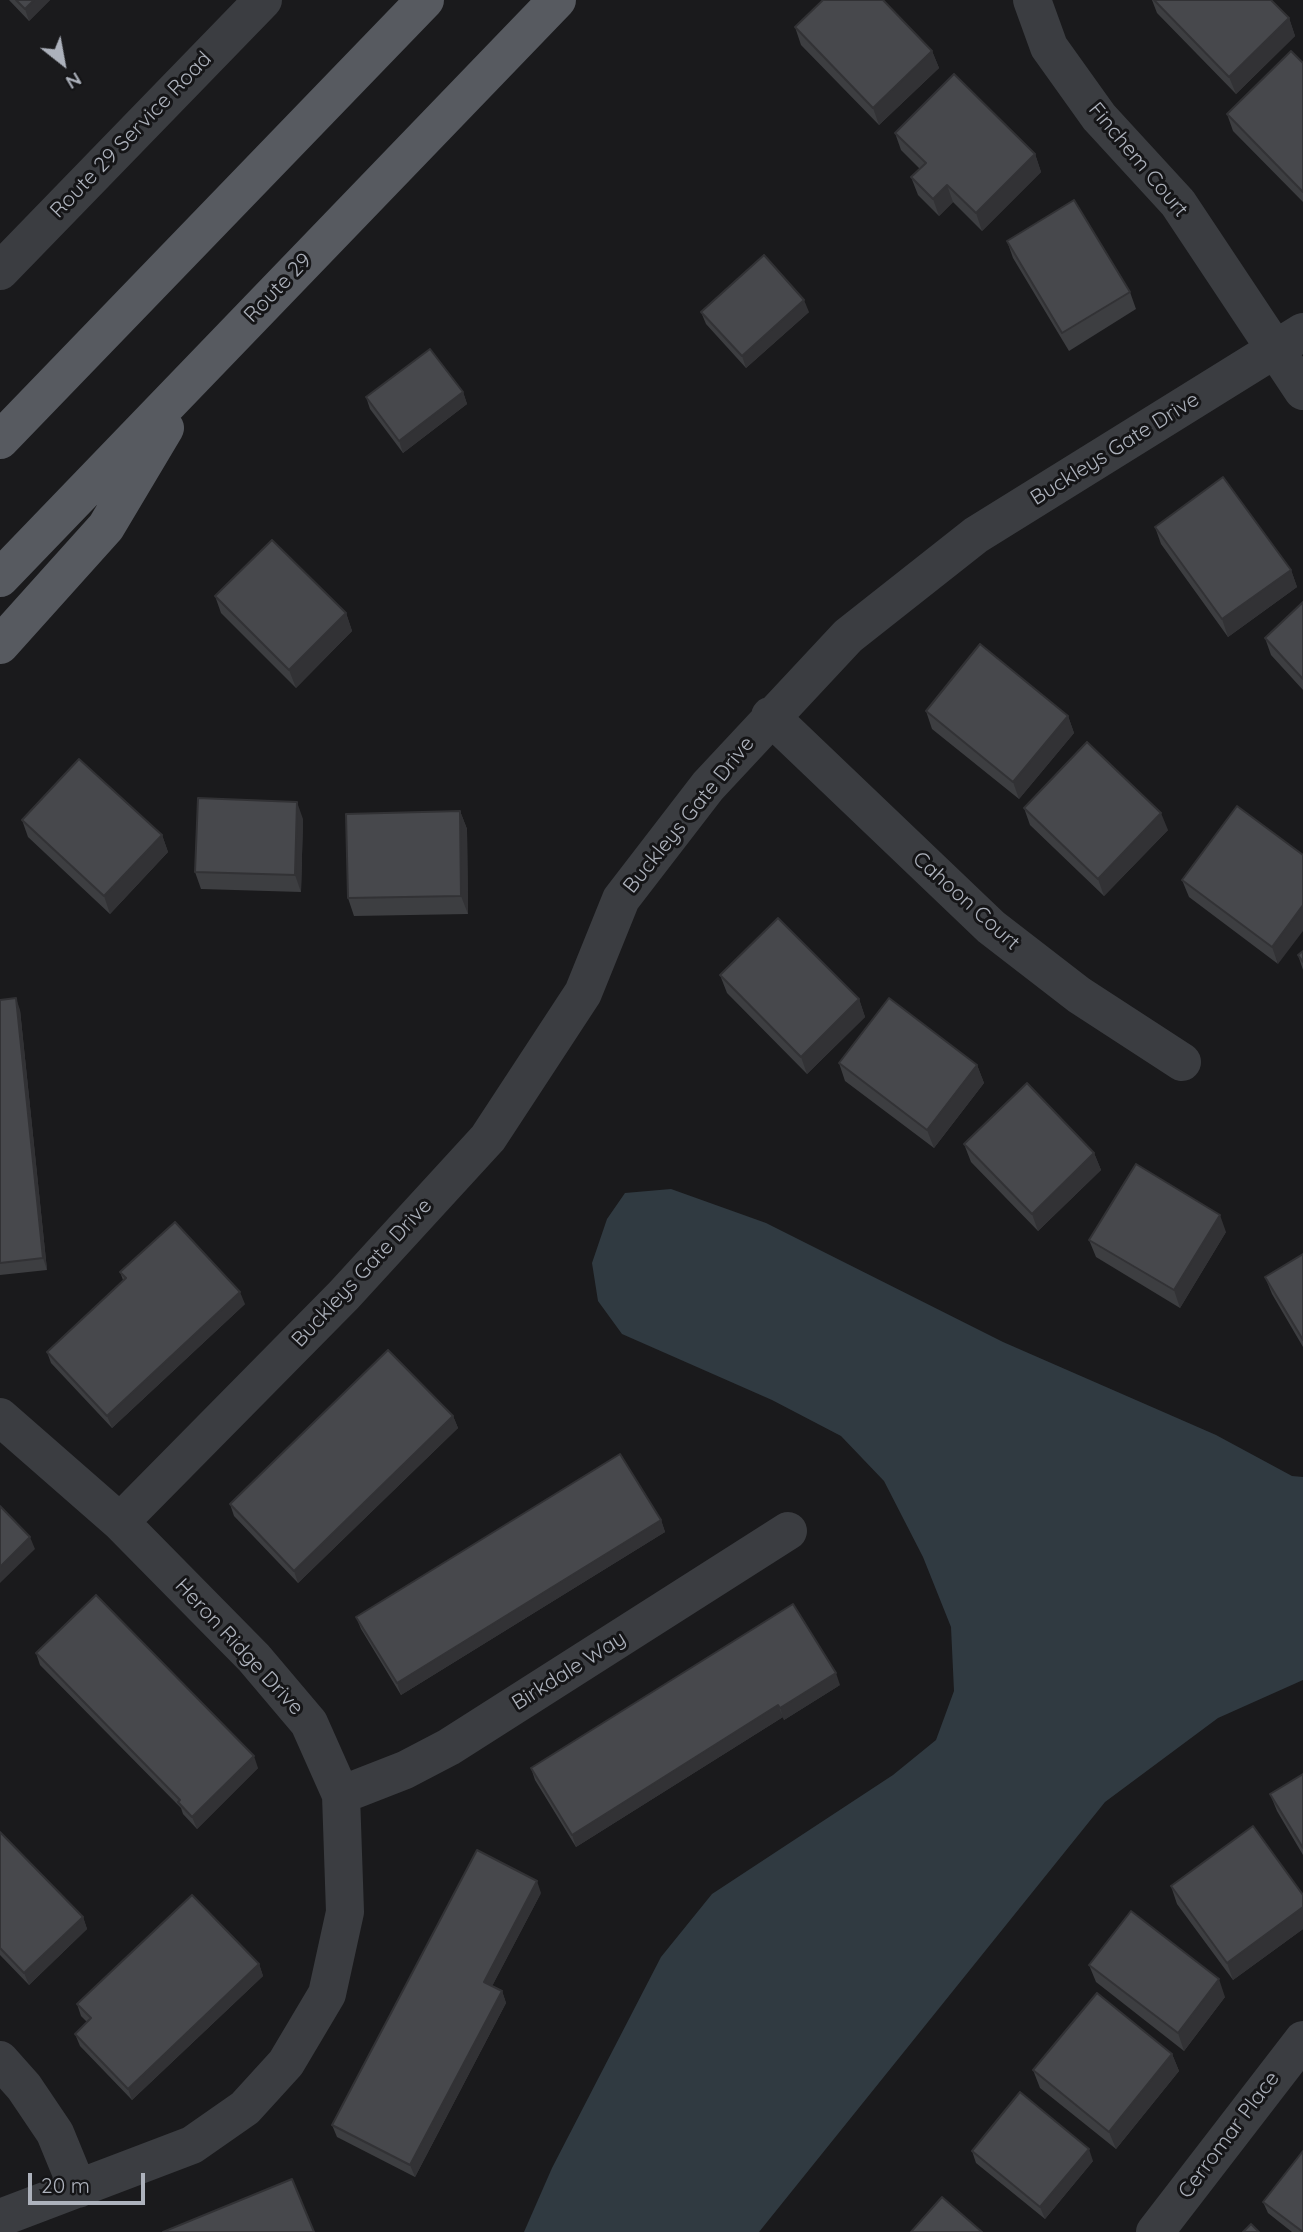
<!DOCTYPE html>
<html>
<head>
<meta charset="utf-8">
<style>
	body { margin:0 }
	#map { position:relative; width:1303px; height:2232px; overflow:hidden; background:#1a1a1c; font-family:Quicksand,sans-serif }
	canvas { display:block }
	.north { position:absolute; left:28px; top:28px; width:70px; height:70px; -webkit-text-stroke:5px #151517; paint-order:stroke; rotate:149deg; font-size:19px; font-weight:700; line-height:28px; text-align:center; color:#adb2bc }
	.north::after { content:''; display:block; margin:auto; width:24px; height:32px; background:#adb2bc; clip-path:polygon(50% 0,100% 100%,50% 72%,0 100%) }
	.scale { position:absolute; left:28px; top:2173px; width:117px; height:32px; box-sizing:border-box; border:4px solid #adb2bc; border-top:0; padding-left:9px; font-size:21px; line-height:24px; white-space:nowrap; color:#adb2bc; -webkit-text-stroke:5px #151517; paint-order:stroke }
</style>
</head>
<body>
<div id="map">
<canvas width="1303" height="2232"></canvas>
<div class="north">N</div>
<div class="scale">20 m</div>
</div>
<script>
const c = document.querySelector('canvas').getContext('2d');
c.lineJoin = 'round';
function paint(path, color) { c.fillStyle = color; c.fill(path, 'evenodd'); }
const shape = rows => new Path2D(rows.map(r => 'M' + r).join(''));
function trace(path, color, width, dash) { c.strokeStyle = color; c.lineWidth = width; c.lineCap = dash ? 'butt' : 'round'; c.setLineDash(dash || []); c.stroke(path); }
function label(font, color, halo, rows, align = 'center') {
  c.font = font + ' Quicksand,sans-serif'; c.lineWidth = 6; c.setLineDash([]); c.textBaseline = 'middle'; c.strokeStyle = halo; c.fillStyle = color; for (const [text, x, y, turn = 0] of rows) {
    c.save(); c.translate(x, y); c.rotate((+turn || 0) * Math.PI / 180); c.textAlign = isNaN(turn) ? turn : align; if (halo) c.strokeText(text, 0, 0); c.fillText(text, 0, 0); c.restore();
  }
}
paint(shape([
	[671,1189,766,1223,1003,1342,1216,1435,1292,1476,1303,1477,1303,1680,1218,1718,1105,1802,759,2232,524,2232,552,2168,661,1957,712,1894,893,1775,936,1740,954,1691,951,1627,923,1557,884,1481,841,1436,772,1400,622,1334,598,1301,592,1263,607,1219,625,1193]
]), '#303a41');
trace(shape([
	[1032,0,1049,47,1099,117,1178,203,1303,391],
	[0,271,263,0],
	[770,716,991,927,1079,995,1182,1062],
	[0,1417,120,1522,254,1658,309,1723,341,1795,345,1912,327,1994,286,2063,245,2108,192,2145,0,2218],
	[120,1522,344,1295,488,1138,583,993,621,899,708,786,848,636,976,535,1303,332],
	[341,1795,405,1770,449,1747,788,1531],
	[0,2060,24,2087,55,2133,78,2189],
	[1155,2232,1303,2040]
]), '#3b3d41', 38);
trace(shape([
	[0,440,425,0],
	[0,578,557,0],
	[0,645,106,527,165,428]
]), '#575a60', 38);
paint(shape([
	[9,0,50,0,29,21],
	[1152,0,1271,0,1289,18,1295,36,1236,94,1157,13],
	[795,27,932,51,939,68,879,125,801,45],
	[1303,63,1303,202,1233,131,1227,114],
	[895,133,1035,154,1041,172,982,231,953,202,939,216,918,195,911,177,920,169,901,150],
	[1007,241,1130,292,1136,309,1069,351,1013,258],
	[701,312,809,312,746,368,706,324],
	[463,392,467,404,403,453,370,409,366,397],
	[1155,527,1291,570,1297,587,1228,637,1161,544],
	[215,596,346,613,352,631,296,688,221,613],
	[1303,602,1303,690,1271,655,1265,638],
	[926,711,1068,716,1074,733,1019,799,932,729],
	[1237,806,1278,964,1189,897,1182,880],
	[1024,808,1168,830,1104,896,1030,825],
	[460,811,467,829,468,914,354,916,348,898],
	[303,819,301,892,201,889,195,872],
	[22,820,162,835,168,852,110,914,28,837],
	[1303,951,1303,970,1298,955],
	[720,975,859,999,865,1017,807,1074,727,993],
	[0,1000,20,1010,47,1270,0,1275],
	[839,1063,977,1065,984,1083,934,1148,845,1081],
	[964,1144,1094,1153,1101,1170,1038,1231,971,1162],
	[1226,1232,1180,1308,1096,1257,1089,1240],
	[1303,1254,1303,1347,1272,1294,1265,1277],
	[120,1272,245,1304,112,1428,51,1363,47,1352,123,1280],
	[453,1416,458,1428,298,1583,234,1516,230,1504],
	[661,1520,665,1532,401,1695,361,1629,356,1617],
	[36,1653,258,1768,197,1829,183,1814,181,1808,40,1665],
	[840,1685,784,1720,783,1717,576,1847,535,1780,531,1768],
	[1303,1774,1303,1855,1277,1811,1270,1794],
	[0,1832,83,1917,87,1929,29,1985,0,1955],
	[1171,1886,1303,1895,1303,1929,1233,1980,1177,1904],
	[541,1893,492,1986,502,1991,506,2003,415,2177,337,2137,332,2125],
	[259,1964,263,1976,132,2100,80,2046,75,2034,87,2022,81,2016,77,2004],
	[1089,1965,1225,1997,1184,2051,1096,1982],
	[1172,2054,1179,2071,1116,2149,1040,2088,1033,2070],
	[972,2151,1093,2161,1045,2219,976,2163],
	[1263,2202,1303,2232,1292,2232,1268,2213]
]), '#3d3e41');
paint(shape([
	[34,0,50,0,29,21,25,9],
	[1289,18,1295,36,1236,94,1229,77],
	[932,51,939,68,879,125,873,108],
	[1035,154,1041,172,982,231,976,213],
	[947,185,953,202,939,216,933,199],
	[804,300,809,312,746,368,742,356],
	[463,392,467,404,403,453,399,441],
	[1291,570,1297,587,1228,637,1222,619],
	[346,613,352,631,296,688,289,670],
	[1068,716,1074,733,1019,799,1013,782],
	[297,802,303,819,301,892,295,875],
	[460,811,467,829,468,914,461,896],
	[1161,813,1168,830,1104,896,1098,879],
	[162,835,168,852,110,914,104,896],
	[1303,905,1303,931,1278,964,1272,947],
	[16,998,20,1010,47,1270,43,1258],
	[859,999,865,1017,807,1074,801,1057],
	[977,1065,984,1083,934,1148,927,1130],
	[1094,1153,1101,1170,1038,1231,1032,1214],
	[1220,1215,1226,1232,1180,1308,1174,1290],
	[240,1292,245,1304,112,1428,107,1416],
	[453,1416,458,1428,298,1583,294,1571],
	[661,1520,665,1532,401,1695,397,1683],
	[30,1537,35,1549,0,1583,0,1567],
	[836,1673,840,1685,784,1720,780,1708],
	[778,1705,783,1717,576,1847,572,1835],
	[254,1756,258,1768,197,1829,192,1817],
	[537,1881,541,1893,488,1994,484,1982],
	[1303,1907,1303,1929,1233,1980,1227,1963],
	[83,1917,87,1929,29,1985,24,1973],
	[259,1964,263,1976,132,2100,128,2089],
	[1219,1979,1225,1997,1184,2051,1178,2033],
	[502,1991,506,2003,415,2177,410,2165],
	[1172,2054,1179,2071,1116,2149,1109,2132],
	[1089,2149,1093,2161,1045,2219,1040,2207]
]), '#323235');
const building = shape([
	[16,0,34,0,25,9,16,0],
	[823,0,883,0,932,51,873,108,795,27,823,0],
	[1154,0,1271,0,1289,18,1229,77,1154,0],
	[1291,51,1303,63,1303,192,1227,114,1291,51],
	[954,74,1035,154,976,213,947,185,933,199,911,177,926,163,895,133,954,74],
	[1074,200,1130,292,1062,333,1007,241,1074,200],
	[764,255,804,300,742,356,701,312,764,255],
	[430,349,463,392,399,441,366,397,430,349],
	[1223,477,1291,570,1222,619,1155,527,1223,477],
	[272,540,346,613,289,670,215,596,272,540],
	[1303,602,1303,679,1265,638,1303,602],
	[980,644,1068,716,1013,782,926,711,980,644],
	[1087,742,1161,813,1098,879,1024,808,1087,742],
	[79,759,162,835,104,896,22,820,79,759],
	[198,798,297,802,295,875,195,872,198,798],
	[1237,806,1303,855,1303,905,1272,947,1182,880,1237,806],
	[460,811,461,896,348,898,346,814,460,811],
	[778,918,859,999,801,1057,720,975,778,918],
	[1303,951,1303,962,1298,955,1303,951],
	[16,998,43,1258,0,1263,0,1000,16,998],
	[889,998,977,1065,927,1130,839,1063,889,998],
	[1027,1083,1094,1153,1032,1214,964,1144,1027,1083],
	[1136,1164,1220,1215,1174,1290,1089,1240,1136,1164],
	[175,1222,240,1292,107,1416,47,1352,126,1278,120,1272,175,1222],
	[1303,1254,1303,1340,1265,1277,1303,1254],
	[388,1350,453,1416,294,1571,230,1504,388,1350],
	[620,1454,661,1520,397,1683,356,1617,620,1454],
	[0,1506,30,1537,0,1567,0,1506],
	[96,1595,254,1756,192,1817,178,1802,180,1800,36,1653,96,1595],
	[793,1604,836,1673,780,1708,778,1705,572,1835,531,1768,793,1604],
	[1303,1774,1303,1848,1270,1794,1303,1774],
	[1253,1826,1303,1895,1303,1907,1227,1963,1171,1886,1253,1826],
	[0,1832,83,1917,24,1973,0,1948,0,1832],
	[477,1850,537,1881,484,1982,502,1991,410,2165,332,2125,477,1850],
	[192,1895,259,1964,128,2089,75,2034,91,2018,77,2004,192,1895],
	[1131,1911,1219,1979,1178,2033,1089,1965,1131,1911],
	[1097,1993,1172,2054,1109,2132,1033,2070,1097,1993],
	[1020,2092,1089,2149,1040,2207,972,2151,1020,2092],
	[1303,2151,1303,2232,1263,2202,1303,2151],
	[292,2179,314,2232,163,2232,292,2179],
	[942,2197,982,2232,911,2232,942,2197],
	[1251,2224,1259,2232,1243,2232,1251,2224]
]);
paint(building, '#47484c');
trace(building, '#323235', 2);
label('21px', '#adb2bc', '#151517', [
	["Route 29 Service Road",131,135,-46],
	["Finchem Court",1138,160,50],
	["Route 29",278,288,-46],
	["Buckleys Gate Drive",1115,449,-32],
	["Buckleys Gate Drive",689,815,-51],
	["Cahoon Court",966,901,42],
	["Buckleys Gate Drive",362,1273,-47],
	["Heron Ridge Drive",239,1647,47],
	["Birkdale Way",569,1671,-32],
	["Cerromar Place",1229,2135,-53]
]);
</script>
</body>
</html>
